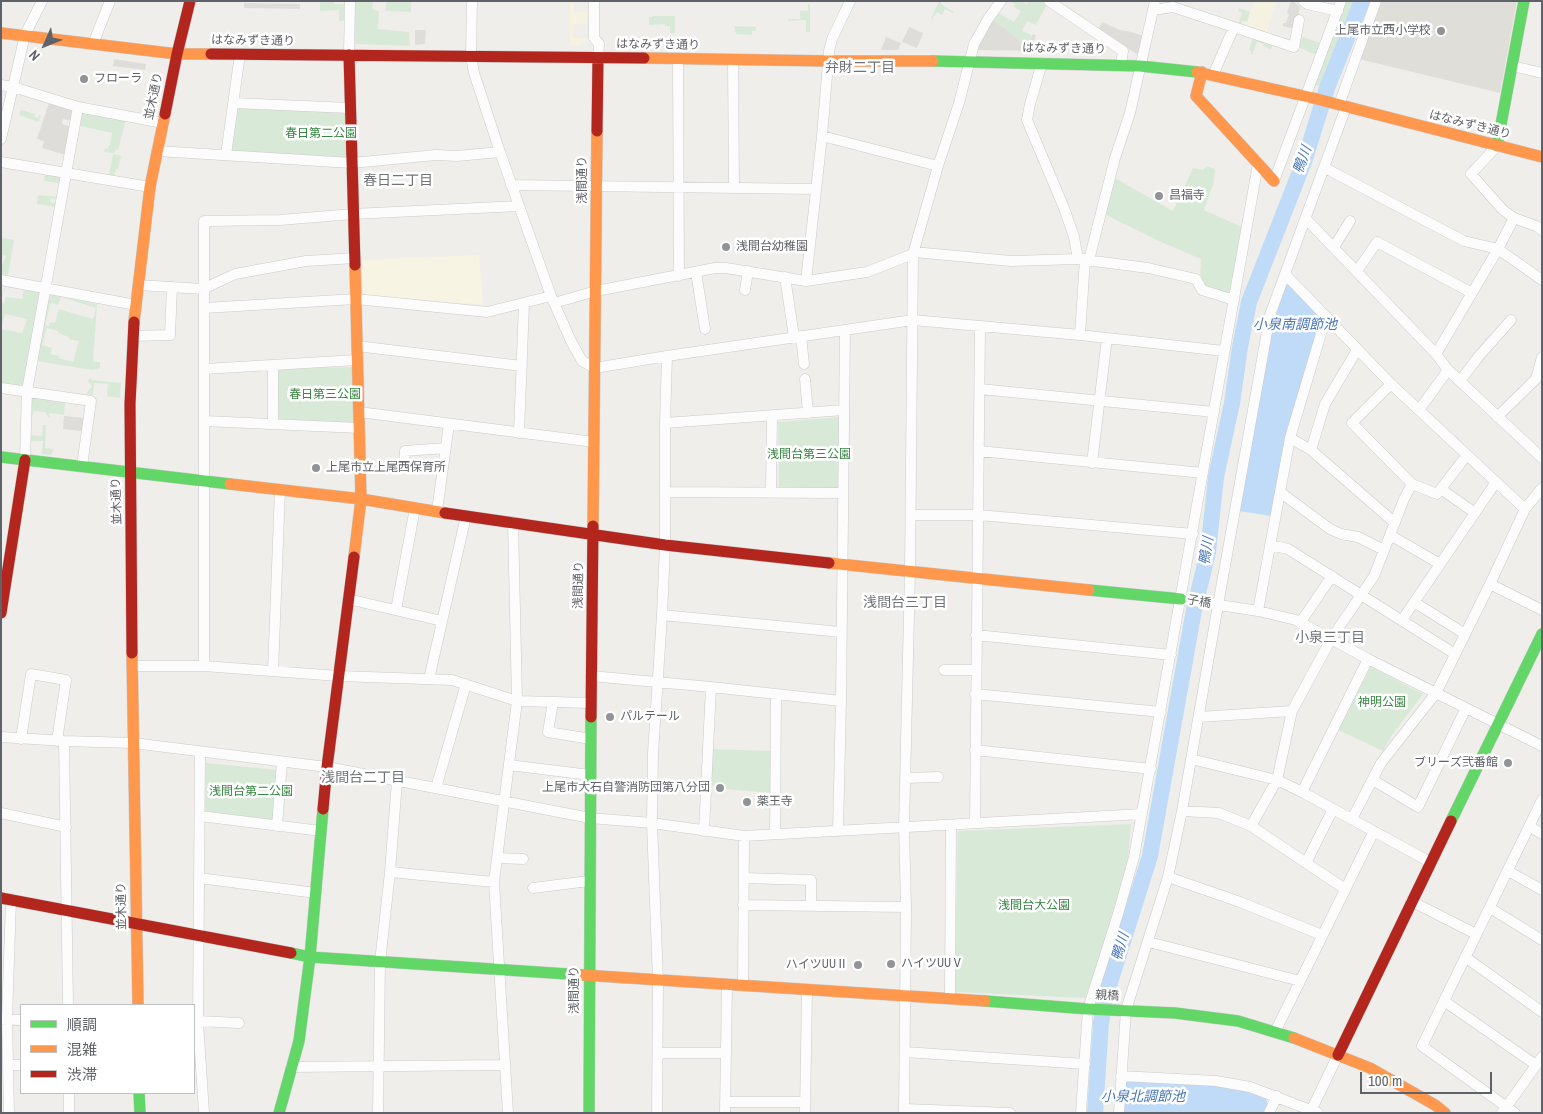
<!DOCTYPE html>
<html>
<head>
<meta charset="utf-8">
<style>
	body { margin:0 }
	#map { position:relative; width:1543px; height:1114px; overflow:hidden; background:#efeeea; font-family:"Archivo Narrow","Noto Sans JP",sans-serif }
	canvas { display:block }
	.frame { position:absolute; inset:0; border:2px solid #5f6268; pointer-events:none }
	.legend { position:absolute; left:20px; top:1004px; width:175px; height:90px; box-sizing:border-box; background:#fff; border:1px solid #bfc0c3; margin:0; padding:6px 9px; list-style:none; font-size:15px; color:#5f6268 }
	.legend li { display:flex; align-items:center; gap:10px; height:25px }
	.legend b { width:25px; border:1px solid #bfc0c3 }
	.north { position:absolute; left:20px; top:20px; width:50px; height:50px; -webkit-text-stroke:4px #fff; paint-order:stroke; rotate:226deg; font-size:14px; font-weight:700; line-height:20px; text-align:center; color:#5f6268 }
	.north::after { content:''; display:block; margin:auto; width:18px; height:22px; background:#5f6268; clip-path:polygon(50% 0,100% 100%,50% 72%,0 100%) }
	.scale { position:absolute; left:1360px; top:1072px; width:132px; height:22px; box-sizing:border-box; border:2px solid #5f6268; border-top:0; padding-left:6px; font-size:15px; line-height:18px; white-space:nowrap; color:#5f6268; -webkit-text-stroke:4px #fff; paint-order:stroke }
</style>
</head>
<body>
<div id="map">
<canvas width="1543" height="1114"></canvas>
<div class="frame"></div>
<ul class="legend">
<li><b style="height:6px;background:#63d668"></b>順調</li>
<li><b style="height:6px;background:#ff974d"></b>混雑</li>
<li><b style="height:6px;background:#b3261e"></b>渋滞</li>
</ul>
<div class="north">N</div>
<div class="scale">100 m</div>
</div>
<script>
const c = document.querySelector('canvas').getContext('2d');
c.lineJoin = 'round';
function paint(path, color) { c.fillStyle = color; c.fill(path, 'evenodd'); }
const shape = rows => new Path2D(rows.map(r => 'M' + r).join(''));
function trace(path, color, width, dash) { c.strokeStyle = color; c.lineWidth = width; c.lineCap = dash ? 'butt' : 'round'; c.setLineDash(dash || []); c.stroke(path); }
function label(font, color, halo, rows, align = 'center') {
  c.font = font + ' "Archivo Narrow","Noto Sans JP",sans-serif'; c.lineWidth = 5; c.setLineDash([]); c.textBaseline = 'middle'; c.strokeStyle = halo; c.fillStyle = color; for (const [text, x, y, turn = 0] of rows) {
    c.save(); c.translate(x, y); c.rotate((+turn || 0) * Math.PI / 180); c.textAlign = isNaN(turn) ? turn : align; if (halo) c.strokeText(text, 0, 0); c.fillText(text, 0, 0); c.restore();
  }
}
paint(shape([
	[479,255,483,305,366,295,363,293,362,260]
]), '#f7f4e4');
paint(shape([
	[1291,1,1293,1,1300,7,1298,16,1296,16,1294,29,1283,26,1283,23,1286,23,1289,14,1291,15,1287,13],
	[244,3,300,4,300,9,244,8],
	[991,19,1010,32,1027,46,1033,34,1036,35,1032,46,1043,50,1042,51,975,50],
	[1102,22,1120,30,1131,32,1144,36,1140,54,1135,53,1098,30],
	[909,27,923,33,917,48,902,42],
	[415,30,426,30,425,44,415,45],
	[886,37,901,43,898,50,881,50],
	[114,59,146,64,145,70,113,66],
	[49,103,71,110,73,112,72,121,63,119,62,124,71,127,66,155,42,148,44,141,37,139],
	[64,416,84,418,82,431,63,429]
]), '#dfddda');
paint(shape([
	[1382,1,1517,1,1500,93,1359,59]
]), '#dfded8');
paint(shape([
	[354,1,373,1,372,9,379,11,378,29,409,32,410,46,356,44,353,30],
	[387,1,411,1,411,12,385,11],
	[939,1,941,1,941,3,944,6,954,12,953,13,945,9,942,15,937,12,932,19,931,18],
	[1010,1,1023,1,1026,5,1030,1,1042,1,1047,4,1036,25,1027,21,1022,31,1032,35,1027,46,1009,33,1009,32,991,19,996,12,1014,22,1021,11,1014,7,1015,4],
	[1345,1,1355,1,1323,87,1315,85],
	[320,2,334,2,334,4,343,4,344,5,344,21,339,21,339,10,320,11],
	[808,4,810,4,810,32,806,32,806,20,788,21,788,19,800,19,800,11,808,11],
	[1239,8,1250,12,1247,22,1242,20,1240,26,1238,25,1242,13,1238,11],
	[653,16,675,16,675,33,670,33,670,26,665,26,665,24,649,25,649,17,653,17],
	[734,26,756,27,756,31,752,31,752,35,736,34],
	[1300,36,1320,43,1317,53,1313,54,1297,46],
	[1253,37,1273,44,1271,50,1263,46,1264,44,1257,42,1252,55,1251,54,1251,51,1249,50],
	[237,107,346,111,347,158,231,152],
	[21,110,35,114,35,117,38,118,39,115,41,116,39,122,19,115],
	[82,112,126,119,118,150,116,149,114,153,104,152,105,148,108,149,109,145,110,145,112,133,80,126],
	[113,154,121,156,118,169,116,169,114,176,109,175],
	[1207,166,1215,169,1214,182,1204,210,1242,227,1229,295,1205,288,1200,278,1201,259,1161,242,1104,214,1113,177,1173,211,1193,168,1203,170],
	[45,173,59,176,60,178,59,183,44,181],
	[38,195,57,197,57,199,51,198,50,202,57,204,56,207,37,204],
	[3,238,14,240,8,275,1,274,1,268,6,256,1,255,1,239],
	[5,286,38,291,40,293,23,384,20,387,1,385,1,329,22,333,27,319,5,314,1,328,1,302,4,303,6,297,22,299,24,290,6,287,1,300],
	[52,295,97,304,93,362,100,362,100,368,92,370,37,361,48,299],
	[61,297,96,308,93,319,59,309,55,323,51,322,49,326,45,325,50,305,51,303,58,305],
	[47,328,58,331,58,333,69,337,69,339,79,341,73,362,59,358,59,356,51,354,52,348,42,345],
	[352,367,353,424,279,419,276,369],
	[90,378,92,380,121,383,120,398,107,396,108,384,94,383,93,395,86,394,92,386,88,381],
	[34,397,65,401,64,415,50,413,49,418,45,412,34,411,33,416,30,415,31,399],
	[840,417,839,490,779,488,778,422],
	[43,425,46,425,45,448,54,449,51,455,42,454,43,441,30,441,31,435,42,436],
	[1371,667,1423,694,1392,735,1383,751,1338,730],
	[713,749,771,751,770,793,724,789,724,784,715,783,714,786,711,786],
	[206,763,279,770,275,821,205,811],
	[1131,824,1128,859,1100,956,1085,998,954,992,958,831]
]), '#d8ead7');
paint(shape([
	[570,1,573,1,574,11,589,12,588,24,573,24,573,38,589,38,581,45,570,45],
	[1254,1,1277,1,1266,34,1246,26]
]), '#f6f2e1');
paint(shape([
	[1289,284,1320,317,1321,322,1271,516,1239,511,1274,317,1285,285],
	[1127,1080,1225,1086,1265,1096,1268,1105,1264,1113,1122,1113,1123,1085]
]), '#bfdbf8');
trace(shape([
	[1095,1113,1101,1023,1106,995,1150,856,1194,610,1208,552,1216,477,1232,403,1240,347,1249,302,1305,159,1327,88,1362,1]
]), '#bfdbf8', 16);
const street = shape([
	[472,1,471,56,474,73,500,152,551,296,571,341,582,361,595,368,667,356,913,320,1080,335,1224,351],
	[594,1,594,38,599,44,598,58],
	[1049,1,1123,51,1121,64],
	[1303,1,1307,4,1338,11],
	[1153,10,1173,7,1294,47,1299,20],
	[93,44,110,1],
	[349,55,350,1],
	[678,59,679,276],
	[733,60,734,188],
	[1042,63,1030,104,1027,120,1064,208,1074,237,1078,259],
	[1512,66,1542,73],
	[1213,75,1234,27],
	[1,85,13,87,78,107,163,123],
	[233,103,350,108],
	[1339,105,1376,1],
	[822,136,938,166],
	[1,139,25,35,42,1],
	[1497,146,1471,174,1503,210,1514,218,1536,226,1542,230],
	[157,151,352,163,436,155,457,156,500,152],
	[226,155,240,54],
	[1,162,150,187],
	[1325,168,1464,241,1498,249,1542,280],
	[1274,181,1341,1],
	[511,185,816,189],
	[1306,219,1436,354,1448,370,1542,458],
	[1334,247,1350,221],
	[914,252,1011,261,1078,259,1148,268,1196,279,1202,290,1234,300],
	[1089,260,1115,158,1130,113,1155,1],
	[1357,271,1377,242,1472,293],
	[696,272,705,329],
	[1285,274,1391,384,1525,509],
	[785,277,794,337],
	[1,280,136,305],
	[806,281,822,136,829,51,832,39,850,1],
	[138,285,203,289,235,274,306,261,355,258],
	[745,290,748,271],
	[554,303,596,291,715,268,726,268,806,281,867,272,913,254],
	[204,308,356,299,487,312,551,296],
	[1080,335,1085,259],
	[133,336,170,335,172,287],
	[801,336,804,364],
	[357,346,522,366],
	[1436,354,1498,249,1514,218],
	[273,365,273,424],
	[204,369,357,360],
	[805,379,808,413],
	[1460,381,1479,356,1511,320],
	[1391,384,1352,423,1412,484,1437,494,1467,455],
	[1,388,91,401,82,466],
	[980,389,1214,412],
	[1419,410,1448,370],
	[359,412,594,442],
	[1497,417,1536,379,1542,357],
	[204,421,359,428],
	[665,423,844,410],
	[519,433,524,303],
	[1290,438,1311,450,1395,523],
	[1311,450,1325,404,1357,350],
	[979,451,1203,473],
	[25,460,27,391,78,107],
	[1092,463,1107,338],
	[404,466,405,451,445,448],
	[1441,489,1475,513],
	[771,491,772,416],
	[665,492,842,493],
	[1280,492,1330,529,1341,534,1358,537,1384,550],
	[437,511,449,424],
	[911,515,979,515,1193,534],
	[1390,535,1440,564],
	[1270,545,1288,549,1455,654],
	[1490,584,1542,610],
	[348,599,442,621],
	[1181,599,1258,611,1296,620,1368,659,1542,746],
	[1414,602,1465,634],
	[396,610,415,508],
	[1258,611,1290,438,1326,317],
	[662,615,841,632],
	[1402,620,1496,482],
	[1300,623,1332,576],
	[976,635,1171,655],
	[132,666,204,666,339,676,452,680,517,701,591,703],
	[204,666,204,221,280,220,353,214,519,206],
	[944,670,976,670],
	[273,671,280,490],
	[591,676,711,687,841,701],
	[429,679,466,516],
	[975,694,1161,712],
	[553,702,548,732,591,739],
	[1199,717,1292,711],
	[1,737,64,741,133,743,327,767,590,818,652,823,744,836,1142,814],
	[21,739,31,674,66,680,57,741],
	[64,741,68,1005],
	[975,750,1151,769],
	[200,752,198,1021,204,1113],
	[1191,759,1277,780,1302,792,1430,862],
	[509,765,590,775],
	[905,778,938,777],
	[1373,780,1418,807,1466,708],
	[436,788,466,684],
	[1302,792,1368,659],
	[1182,811,1219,813,1251,826,1345,889],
	[1,813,66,827],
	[200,816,321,831],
	[1352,819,1381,763,1436,693,1490,584,1525,509,1542,488],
	[975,823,980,327],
	[277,826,282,762],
	[1251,826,1277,780,1292,711,1331,639,1374,576,1404,499,1412,484],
	[1529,826,1542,834],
	[704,831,711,687],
	[838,831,841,701,845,330],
	[775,834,776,694],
	[497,858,523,859],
	[1306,863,1333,809],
	[1508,871,1542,890],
	[390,872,494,882],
	[1168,877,1240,902,1322,935],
	[199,878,316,893],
	[744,878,811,880,811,905],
	[533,888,589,881],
	[1411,901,1476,934],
	[743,905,906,907],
	[1490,908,1542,940],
	[1149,942,1300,981],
	[1465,957,1542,1012],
	[743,986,744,836],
	[950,998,951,825],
	[1444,1001,1536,1065],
	[2,1019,21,1020],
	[198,1021,239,1023],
	[1275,1032,1374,831],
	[905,1052,1085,1064],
	[658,1053,726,1053],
	[8,1065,21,1065],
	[291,1067,505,1065],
	[1121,1076,1216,1081,1250,1087,1318,1113],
	[69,1093,69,1113],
	[725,1102,805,1102],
	[904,1109,1010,1113],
	[9,1113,7,1019,11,900],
	[378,1113,380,962,390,872,397,781],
	[508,1113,494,882,517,701,513,522],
	[657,1113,658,981,652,823,653,753,662,615,665,545,665,423,667,356],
	[725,1113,727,985],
	[805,1113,807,990],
	[904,1113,906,907,904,827,910,571,913,254,938,166,959,103,974,44,988,19,1001,1],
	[1081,1113,1088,1009,1118,914,1134,857,1258,164],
	[1119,1113,1126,1010,1168,877,1182,811,1218,605,1270,315,1346,107],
	[1269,1113,1277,1096],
	[1310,1113,1338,1055],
	[1502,1113,1542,1057],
	[1515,1113,1422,1046,1542,800]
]);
const fast = shape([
	[933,61,1140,66,1197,72],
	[1497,146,1524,1],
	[1,457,230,484],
	[1089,590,1181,599],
	[1451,821,1542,634],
	[291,953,310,957,583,975],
	[985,1001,1088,1009,1175,1013,1238,1021,1294,1038],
	[139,1093,140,1113],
	[279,1113,299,1041,310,957,323,809],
	[589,1113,591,717]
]);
const slow = shape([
	[1,33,177,54,211,54],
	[644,58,828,61,933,61],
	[1197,72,1313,98,1542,157],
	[1202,72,1196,96,1274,181],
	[134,322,150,187,165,114],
	[230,484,361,499,445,513],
	[593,526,597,131],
	[354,557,361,499,355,265],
	[829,563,1089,590],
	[132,653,138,1005],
	[583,975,985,1001],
	[1294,1038,1370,1068,1435,1105,1445,1113]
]);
const jam = shape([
	[211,54,644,58],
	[349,55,355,265],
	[165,114,177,54,190,1],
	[597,131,598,58],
	[445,513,665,545,829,563],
	[1,613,25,460],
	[132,653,130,404,134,322],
	[591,717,593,526],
	[323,809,327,767,354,557],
	[1,898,291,953],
	[1338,1055,1451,821]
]);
trace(street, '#cbcacb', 11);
trace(fast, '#cacacb', 12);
trace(slow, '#cacacb', 12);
trace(jam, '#cacacb', 12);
trace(street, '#fdfcfc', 10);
trace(fast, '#63d668', 11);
trace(slow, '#ff974d', 11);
trace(jam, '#b3261e', 11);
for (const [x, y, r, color] of [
	[1441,31,5,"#919396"],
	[84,79,5,"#919396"],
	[1159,196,5,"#919396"],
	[726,247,5,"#919396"],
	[316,468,5,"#919396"],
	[610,717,5,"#919396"],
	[1508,763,5,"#919396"],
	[720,788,5,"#919396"],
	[747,802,5,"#919396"],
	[891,964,5,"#919396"],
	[858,965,5,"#919396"]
]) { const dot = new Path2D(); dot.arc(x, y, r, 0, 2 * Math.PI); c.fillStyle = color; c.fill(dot); trace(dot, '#fff', 2); }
label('12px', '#5f6268', '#fff', [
	["上尾市立西小学校",1431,31,"right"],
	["フローラ",94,79],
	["昌福寺",1169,196],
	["浅間台幼稚園",736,247],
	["上尾市立上尾西保育所",326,468],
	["パルテール",620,717],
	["ブリーズ弐番館",1498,763,"right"],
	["上尾市大石自警消防団第八分団",710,788,"right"],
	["薬王寺",757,802],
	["ハイツUUⅤ",901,964],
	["ハイツUUⅡ",848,965,"right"]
], 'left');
label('12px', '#5f6268', '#fff', [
	["はなみずき通り",253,41,1],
	["はなみずき通り",658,45,1],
	["はなみずき通り",1064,49,1],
	["並木通り",154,96,-78],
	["はなみずき通り",1470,125,14],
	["浅間通り",583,180,-90],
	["並木通り",117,501,-92],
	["浅間通り",579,585,-89],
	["子橋",1199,602,10],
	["並木通り",122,906,-91],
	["浅間通り",575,990,-90],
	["親橋",1107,996,2]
]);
label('12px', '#378641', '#fff', [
	["春日第二公園",321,134],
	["春日第三公園",325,395],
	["浅間台第三公園",809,455],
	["神明公園",1382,703],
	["浅間台第二公園",251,792],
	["浅間台大公園",1034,906]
]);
label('14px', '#707479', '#fff', [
	["弁財二丁目",860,68],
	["春日二丁目",398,181],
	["浅間台三丁目",905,603],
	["小泉三丁目",1330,638],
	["浅間台二丁目",363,778]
]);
label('italic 14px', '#4877ba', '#fff', [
	["鴨川",1303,160,-70],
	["小泉南調節池",1295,325],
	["鴨川",1207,551,-81],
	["鴨川",1121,947,-73],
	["小泉北調節池",1143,1097]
]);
</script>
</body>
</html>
